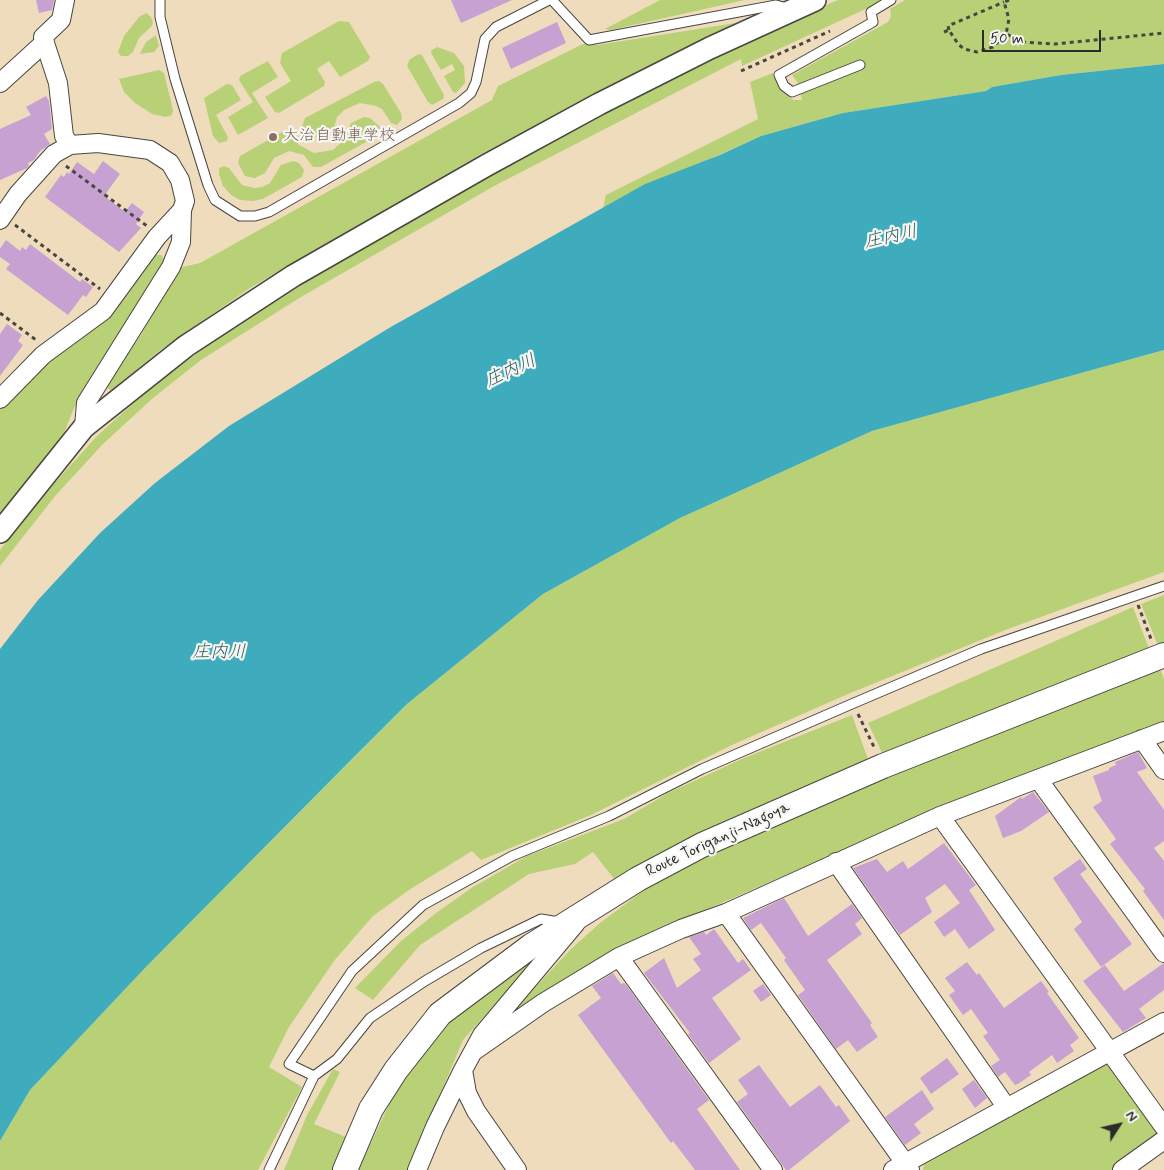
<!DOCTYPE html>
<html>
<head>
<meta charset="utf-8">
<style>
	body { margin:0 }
	#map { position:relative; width:1164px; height:1170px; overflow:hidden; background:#efdcbc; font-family:Mynerve,sans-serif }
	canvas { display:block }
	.north { position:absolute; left:1094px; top:1100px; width:50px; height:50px; -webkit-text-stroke:4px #f6f6f2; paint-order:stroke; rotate:55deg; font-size:14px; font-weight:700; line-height:20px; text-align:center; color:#2b2b2b }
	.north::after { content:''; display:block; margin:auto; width:18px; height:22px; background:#2b2b2b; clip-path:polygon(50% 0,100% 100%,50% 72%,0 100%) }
	.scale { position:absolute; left:982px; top:30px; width:119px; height:22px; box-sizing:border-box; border:2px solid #2b2b2b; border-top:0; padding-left:6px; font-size:15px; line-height:18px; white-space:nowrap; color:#2b2b2b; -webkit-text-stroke:4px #f6f6f2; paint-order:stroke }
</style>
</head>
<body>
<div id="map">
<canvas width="1164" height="1170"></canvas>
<div class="north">N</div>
<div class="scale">50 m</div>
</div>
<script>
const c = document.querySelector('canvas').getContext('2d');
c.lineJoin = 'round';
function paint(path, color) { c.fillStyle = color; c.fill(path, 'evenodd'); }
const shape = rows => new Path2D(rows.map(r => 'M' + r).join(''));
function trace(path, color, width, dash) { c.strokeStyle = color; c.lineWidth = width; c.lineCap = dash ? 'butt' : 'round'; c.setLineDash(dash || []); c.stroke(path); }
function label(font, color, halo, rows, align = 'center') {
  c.font = font + ' Mynerve,"Klee One",sans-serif'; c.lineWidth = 4.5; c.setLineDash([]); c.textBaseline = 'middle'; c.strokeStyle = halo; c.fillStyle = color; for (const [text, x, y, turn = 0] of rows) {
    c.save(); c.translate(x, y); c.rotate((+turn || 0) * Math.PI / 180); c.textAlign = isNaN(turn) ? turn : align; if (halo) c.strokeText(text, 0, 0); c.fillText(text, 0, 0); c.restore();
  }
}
paint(shape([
	[660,0,745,0,611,30,605,29],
	[838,0,885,0,742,66,741,59,496,185,301,297,201,360,153,398,103,444,56,495,0,566,0,550,50,488,97,436,149,389,257,309,491,175,669,77,745,40],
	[905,0,1164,0,1164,64,1061,75,992,87,986,91,843,113,761,136,603,208,606,195,758,119,750,82,773,73,781,91,793,100,802,100,798,83,792,75,888,22,891,16,890,9],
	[146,13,151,17,153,22,152,26,139,38,133,52,128,56,121,56,118,52,124,36,139,17],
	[339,21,349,22,370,57,368,61,340,77,329,61,317,69,325,82,324,86,279,113,275,112,265,97,291,81,280,63,282,53],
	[748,21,595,94,483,153,250,288,159,351,111,391,105,385,141,335,178,268,200,263,492,100,498,86,583,44,597,45],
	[156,35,159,46,154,52,140,54,146,42],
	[437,47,454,53,464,66,465,83,456,93,453,92,444,76,455,70,452,64,441,70,431,53,432,50],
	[419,54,422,55,444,95,443,99,432,105,428,102,407,66,410,59],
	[268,61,278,77,252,93,268,118,238,135,228,117,253,102,239,80,240,76],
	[159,70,164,73,173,110,172,115,166,117,152,114,135,103,124,92,119,79],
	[379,81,383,84,401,113,402,119,397,125,391,123,382,109,376,106,360,103,344,110,337,117,333,131,326,136,313,137,307,135,302,127,305,118,374,82],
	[227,84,232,85,241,100,216,115,228,137,227,141,219,143,213,136,204,98],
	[364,117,370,118,380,127,377,136,321,167,313,167,304,155,289,151,274,158,265,173,255,178,245,176,238,163,240,156,284,131,291,133,299,145,314,153,333,150,345,139,351,123],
	[293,161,299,163,304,170,302,177,263,199,253,201,240,200,231,195,223,186,219,174,219,168,224,166,229,168,242,185,254,188,262,187,270,183,281,165],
	[154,255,161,255,164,259,163,267,74,408,62,438,0,517,0,409,60,351,107,319],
	[1164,350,1164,572,1008,629,848,694,732,745,591,815,481,860,472,851,409,890,373,916,334,961,289,1027,269,1067,302,1087,258,1170,0,1170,0,1141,30,1090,144,969,407,704,543,594,680,518,872,431],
	[1164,595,1164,646,1159,648,1141,604],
	[1133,607,1150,651,884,757,868,723],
	[1159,666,1164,679,1164,721,940,808,618,948,538,995,503,1022,571,949,600,923,655,882,701,854,861,784],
	[852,715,869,762,615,880,593,852,575,864,529,874,420,945,373,1000,355,988,401,941,436,913,473,887,527,856,624,819,668,793,744,758],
	[549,943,463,1040,408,1170,358,1170,407,1067,452,1016],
	[1105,1064,1113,1066,1159,1130,1158,1138,1113,1170,923,1170,924,1165],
	[333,1069,340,1072,314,1124,346,1137,334,1170,284,1170,307,1115]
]), '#b9d176');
paint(shape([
	[1164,64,1164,350,872,431,680,518,543,594,407,704,351,760,144,969,30,1090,0,1141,0,649,38,600,100,533,155,483,229,426,389,328,645,184,720,155,761,136,843,113,986,91,992,87,1061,75]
]), '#3facbe');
paint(shape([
	[36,0,54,0,52,10,39,13],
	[451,0,512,0,461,23],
	[557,22,566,43,511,69,502,48],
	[46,96,49,101,52,129,44,134,50,144,40,151,34,160,28,163,29,166,27,168,0,180,0,129,31,115,26,107],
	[103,161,120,174,104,196,125,212,132,203,144,212,136,224,141,228,119,252,45,197,61,175,64,177,67,172,69,174,77,162,94,174],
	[6,240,20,251,22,247,26,250,30,244,80,282,82,279,93,287,86,297,83,295,68,315,6,269,10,264,0,257,0,249],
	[7,324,22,335,18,341,23,345,0,376,0,334],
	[1138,752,1147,768,1137,772,1164,810,1164,841,1154,848,1164,861,1164,920,1143,891,1145,889,1110,844,1116,839,1093,807,1102,801,1093,776,1109,770,1109,768,1116,765,1115,762],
	[1033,792,1049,812,1021,831,1003,838,995,816,1021,797,1022,799],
	[944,843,976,885,969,890,995,930,969,949,955,929,944,937,934,922,960,903,945,884,925,898,932,912,900,935,853,868,877,859,887,872,903,861,908,869],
	[1080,859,1087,869,1080,874,1132,944,1101,967,1074,929,1082,922,1053,878],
	[784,898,808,936,852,904,862,918,855,924,862,934,827,960,872,1023,870,1025,878,1037,857,1052,848,1040,836,1049,798,995,805,990,784,960,786,958,761,923,751,930,743,918],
	[714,929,738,963,743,959,751,970,712,998,741,1039,709,1063,688,1034,690,1033,644,973,664,958,677,988,701,970,693,959,701,954,689,937,704,932,706,935],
	[967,962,977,975,979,973,1004,1008,1041,981,1049,992,1047,993,1079,1038,1070,1045,1074,1051,1057,1063,1052,1055,1029,1072,1031,1075,1018,1084,1015,1085,1005,1072,998,1077,991,1066,1000,1060,983,1036,988,1033,971,1009,963,1015,949,995,955,991,945,978],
	[1164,963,1164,990,1139,1009,1146,1018,1123,1032,1083,981,1105,965,1124,991],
	[613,973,621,984,624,983,627,986,709,1100,697,1109,740,1170,695,1170,673,1141,671,1143,578,1015,601,998,592,986],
	[763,984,771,995,761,1002,753,991],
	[947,1058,959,1074,931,1094,920,1078],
	[759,1065,790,1107,820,1085,836,1107,839,1105,850,1121,789,1170,786,1170,737,1102,748,1094,738,1080],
	[974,1080,987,1098,975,1108,962,1089],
	[922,1090,934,1109,914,1124,921,1133,905,1145,885,1117]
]), '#c6a1d1');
const service = shape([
	[160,0,160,17,175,79,208,185,215,200,240,216,255,216,269,212,459,103,471,93,476,82,485,39,496,27,549,0],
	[552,0,589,40,776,5,787,8],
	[860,65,792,92,784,86,779,75,873,22,871,12,891,0],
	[314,1076,337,1059,370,1018,425,981,481,948,541,919,559,922],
	[269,1170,314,1076,289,1064,352,971,423,905,512,856,609,816,702,769,854,703,981,649,1164,586]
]);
const minor = shape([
	[65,0,61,20,43,37,58,83,64,136,70,145],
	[0,83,45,42],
	[0,220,18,194,54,154,70,145,98,143,150,150,170,163,180,180,185,201,182,210,181,242,171,267,86,403,84,427],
	[0,399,43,355,103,311,157,237,182,210],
	[1142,739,1164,770],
	[1038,779,1164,953],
	[940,816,1164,1127],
	[836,862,1007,1108],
	[726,913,910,1170],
	[619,957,773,1170],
	[474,1051,543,1003,619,957,681,929,726,913,940,816,1164,731],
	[417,1170,435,1127,463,1070],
	[517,1170,476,1111,467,1093,463,1070,482,1035,576,923],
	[893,1170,1164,1022],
	[1122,1170,1164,1140]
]);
const tertiary = shape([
	[0,532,84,427,186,346,293,276,487,165,599,104,710,48,815,0]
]);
const secondary = shape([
	[345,1170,371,1109,396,1070,440,1014,531,946,638,879,702,845,883,766,1164,655]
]);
trace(service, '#484641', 11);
trace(minor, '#484641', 20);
trace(tertiary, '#484641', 24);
trace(secondary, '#484641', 26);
trace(shape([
	[1009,0,1004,2,1009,19,1006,34,1024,42,1055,44,1164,33],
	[949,30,948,26,1004,2],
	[944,32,949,30,958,44,964,49,977,52,993,47,1006,34],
	[741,71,830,31],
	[66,166,147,226],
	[15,225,100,289],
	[0,313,36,340],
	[1138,605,1151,639],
	[858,714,875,749]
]), '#484641', 3, [4, 4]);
trace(service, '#fff', 9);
trace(minor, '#fff', 18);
trace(tertiary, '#fff', 21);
trace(secondary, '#fff', 24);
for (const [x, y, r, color] of [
	[273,137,5,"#8d6e63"]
]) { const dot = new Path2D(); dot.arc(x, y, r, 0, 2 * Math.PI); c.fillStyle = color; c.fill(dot); trace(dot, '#f6f6f2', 2); }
label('16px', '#785e54', '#f6f6f2', [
	["大治自動車学校",283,137]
], 'left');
label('16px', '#2b2b2b', '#f6f6f2', [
	["Route Toriganji-Nagoya",718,840,-25]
]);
label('italic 18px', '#335f66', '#f6f6f2', [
	["庄内川",891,238,-12],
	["庄内川",511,372,-25],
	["庄内川",219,653]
]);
</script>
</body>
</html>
